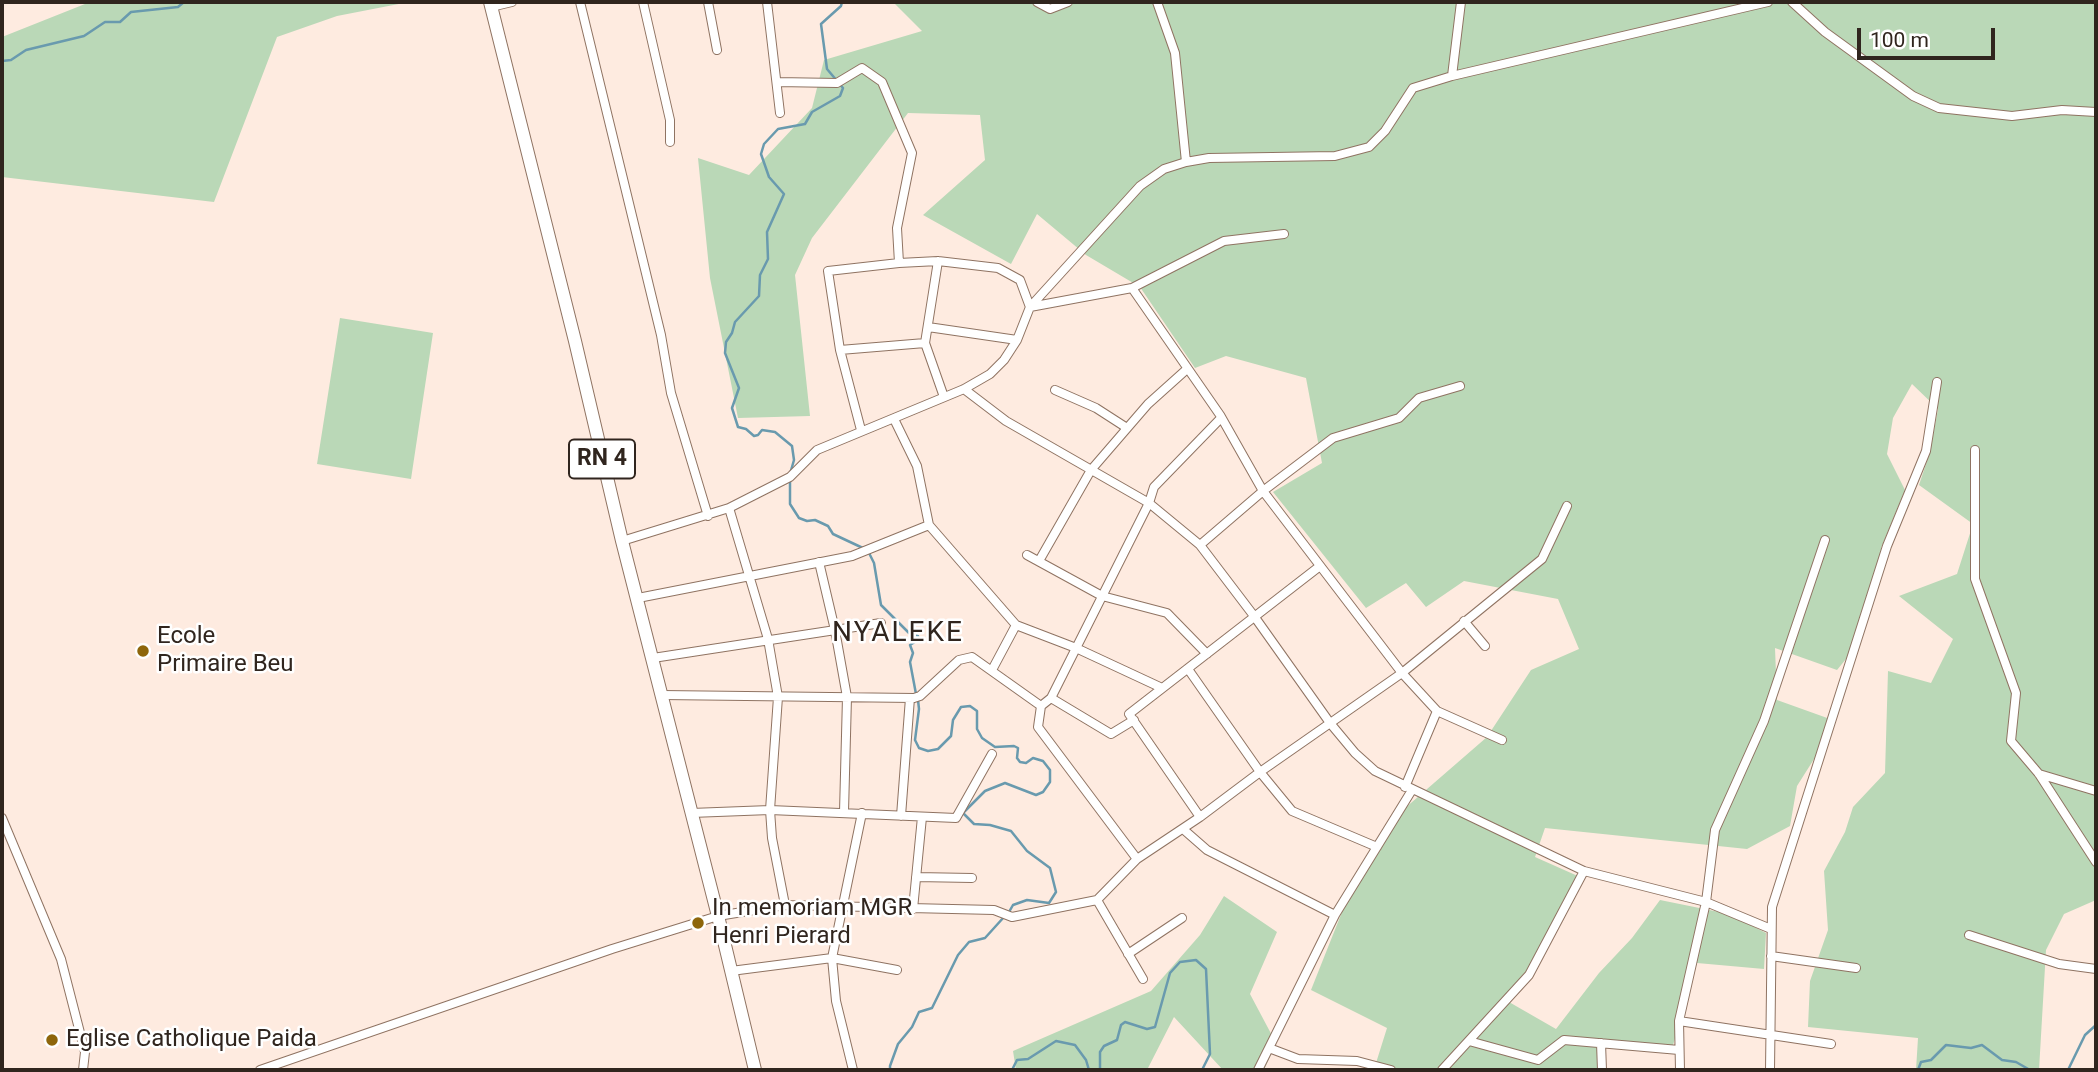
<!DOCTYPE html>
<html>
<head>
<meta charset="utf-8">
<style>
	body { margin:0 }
	#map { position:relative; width:2098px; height:1072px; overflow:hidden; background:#feebe0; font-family:Roboto,sans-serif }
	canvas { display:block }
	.frame { position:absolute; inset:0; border:4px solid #30251e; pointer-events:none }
	.scale { position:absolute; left:1857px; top:28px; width:138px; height:32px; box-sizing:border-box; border:4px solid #30251e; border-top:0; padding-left:9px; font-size:21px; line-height:24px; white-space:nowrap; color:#30251e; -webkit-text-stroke:5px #fff; paint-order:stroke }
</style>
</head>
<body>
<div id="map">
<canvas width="2098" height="1072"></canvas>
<div class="frame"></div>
<div class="scale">100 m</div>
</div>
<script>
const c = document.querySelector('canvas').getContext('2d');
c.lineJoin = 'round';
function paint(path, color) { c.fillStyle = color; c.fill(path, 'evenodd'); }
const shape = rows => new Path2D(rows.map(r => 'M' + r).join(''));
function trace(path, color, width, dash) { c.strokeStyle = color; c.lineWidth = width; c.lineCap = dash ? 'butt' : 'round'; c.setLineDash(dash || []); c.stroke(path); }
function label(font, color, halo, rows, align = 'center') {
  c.font = font + ' Roboto,sans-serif'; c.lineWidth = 5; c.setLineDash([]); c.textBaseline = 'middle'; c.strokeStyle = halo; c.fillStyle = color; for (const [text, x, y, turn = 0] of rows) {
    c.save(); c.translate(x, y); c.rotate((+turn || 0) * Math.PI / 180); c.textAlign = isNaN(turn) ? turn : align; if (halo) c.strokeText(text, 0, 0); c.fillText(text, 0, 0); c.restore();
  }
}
paint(shape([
	[90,2,409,2,337,16,277,37,214,202,2,177,2,37],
	[893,2,2096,2,2096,900,2064,914,2046,950,2039,1070,1916,1070,1918,1038,1808,1027,1810,981,1828,930,1824,871,1845,832,1853,807,1885,773,1888,671,1931,683,1953,639,1899,596,1957,574,1973,524,1919,485,1930,452,1938,409,1912,384,1893,418,1887,454,1905,490,1881,548,1879,585,1855,648,1837,670,1775,648,1777,700,1830,719,1821,748,1797,786,1790,826,1747,849,1545,828,1535,857,1580,877,1565,915,1509,1002,1556,1029,1599,973,1632,938,1660,900,1729,914,1766,933,1764,969,1697,963,1671,1052,1598,1046,1602,1070,1391,1070,1376,1063,1387,1028,1311,990,1342,912,1404,809,1487,737,1531,670,1579,649,1558,599,1464,581,1426,607,1406,583,1366,608,1273,492,1322,463,1306,378,1226,356,1195,368,1140,287,1086,255,1037,214,1011,264,923,215,985,160,980,115,908,113,812,238,795,275,810,416,738,418,710,278,698,158,749,175,812,108,824,60,922,31],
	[340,318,433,333,411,479,317,464],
	[1224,896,1277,932,1250,994,1276,1043,1264,1070,1223,1070,1174,1017,1147,1070,1016,1070,1013,1051,1151,991,1200,935]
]), '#bad8b7');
trace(shape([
	[2,61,11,60,26,50,84,36,105,22,120,22,131,12,178,7,184,2],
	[790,474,794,460,792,446,775,432,762,430,758,435,754,436,746,429,738,427,732,408,739,388,725,353,726,342,732,333,735,322,759,296,760,275,768,259,767,232,784,194,769,177,761,154,764,144,778,129,805,124,812,112,840,96,843,88,827,69,821,24,841,6,842,2],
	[790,481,790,504,799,518,807,521,815,520,828,526,833,534,865,549],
	[869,553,874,563,881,605,909,633,918,636,918,640,910,645,913,653,910,662,916,694],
	[918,700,919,709,915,740,919,748,928,751,938,749,951,736,953,720,961,707,970,706,977,711,977,729,982,738,995,747,1014,746,1018,748,1017,758,1020,762,1026,763,1033,758,1043,761,1050,770,1050,782,1043,792,1036,795,1005,783,985,791,963,813,974,824,990,825,1011,831,1027,851,1050,868,1056,892,1049,903,1027,900,1013,905,1009,912],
	[890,1070,890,1066,898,1044,912,1027,919,1012,932,1008,958,955,969,942,985,938,1004,917],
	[1012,1070,1017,1060,1028,1059,1056,1041,1075,1045,1086,1060,1089,1070],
	[1098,1070,1100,1069,1100,1052,1104,1046,1117,1040,1121,1025,1125,1022,1147,1029,1155,1027,1170,973,1180,962,1196,960,1206,969,1210,1054,1202,1070],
	[1461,1070,1471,1070],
	[1918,1070,1921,1062,1931,1060,1946,1045,1971,1048,1982,1045,2002,1060,2016,1062,2030,1070],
	[2068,1070,2085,1035,2096,1025]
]), '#699aae', 2.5);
const minor = shape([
	[580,2,661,335,671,393,708,516],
	[643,2,670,120,670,142],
	[708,2,717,50],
	[767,2,780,113],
	[1037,2,1050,9,1068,2],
	[1157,2,1175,53,1186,162],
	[1792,2,1825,32,1913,96,1939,108,2012,116,2062,110,2096,112],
	[491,7,512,2],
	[1452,76,1461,2],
	[777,82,837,83,862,68,882,82,912,153,897,228,899,263],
	[938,261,925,343,944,397],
	[1132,288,1220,415,1263,491,1402,673,1437,711,1502,740],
	[928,327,1017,340],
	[840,350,925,343],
	[964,389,1006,421,1149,503,1200,545,1254,616,1330,723,1355,753,1375,771,1584,871,1706,902,1771,929],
	[1055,390,1096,408,1127,428],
	[894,419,917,466,929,525,1016,625,1076,648,1162,688],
	[861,430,840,350,828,271,899,263,938,261,998,268,1020,280,1030,307,1132,288,1224,241,1284,234],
	[1975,450,1975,579,2016,693,2011,741,2039,774,2096,862],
	[729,508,768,639,778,697,770,810,772,838,785,905],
	[622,541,729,508,790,477,817,450,964,389,990,374,1004,360,1017,340,1030,307,1140,186,1164,169,1186,162,1209,158,1335,156,1369,147,1385,131,1413,88,1452,76,1768,2],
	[1200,545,1263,491,1333,438,1399,418,1419,398,1460,386],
	[1027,555,1102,596,1167,613,1207,654],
	[1039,561,1091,470,1148,404,1187,369],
	[819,562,835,630,847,697,844,812],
	[638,598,852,556,929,525],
	[1464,621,1485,646],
	[653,658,881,623],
	[1188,669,1260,772,1292,811,1377,847],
	[992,670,1016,625],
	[662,695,914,698,920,696,959,660,972,657,1041,706,1051,698,1149,503,1154,487,1221,418],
	[1051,698,1111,734,1134,720],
	[1041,706,1038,727,1137,859],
	[2039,774,2096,791],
	[1405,787,1437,711],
	[691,813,770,810,956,818,992,754],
	[901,816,910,698],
	[1200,817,1129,714,1320,566],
	[2,818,61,959,85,1052,83,1070],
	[1183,829,1207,850,1335,915],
	[916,877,972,878],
	[1097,900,1143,979],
	[913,909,922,817],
	[1969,935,2059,964,2096,969],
	[1128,954,1182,918],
	[1771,956,1856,968],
	[731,971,832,958,897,970],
	[1679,1021,1831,1044],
	[1469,1041,1538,1060,1564,1040,1679,1050],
	[1601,1043,1602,1070],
	[1269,1048,1298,1059,1357,1061,1391,1070],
	[260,1070,612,949,718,916,785,905,994,910,1012,917,1097,900,1137,859,1200,817,1260,772,1402,673,1542,559,1567,506],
	[853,1070,836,1001,832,958,862,813],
	[1258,1070,1335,915,1412,790],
	[1442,1070,1529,975,1584,871],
	[1680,1070,1679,1021,1706,902,1715,830,1764,721,1825,540],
	[1770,1070,1772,907,1887,546,1926,451,1937,382]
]);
const trunk = shape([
	[490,2,575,341,622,541,718,916,755,1070]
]);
trace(minor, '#8f7362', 10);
trace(trunk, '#8f7362', 14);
trace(minor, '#fff', 8);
trace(trunk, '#fff', 12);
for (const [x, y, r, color] of [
	[143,651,7,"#8e660b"],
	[698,923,7,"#8e660b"],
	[52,1040,7,"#8e660b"]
]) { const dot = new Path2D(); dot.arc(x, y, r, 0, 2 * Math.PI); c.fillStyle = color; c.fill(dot); trace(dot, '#fff', 2.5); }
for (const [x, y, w] of [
	[602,459,66]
]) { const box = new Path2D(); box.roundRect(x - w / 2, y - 19.5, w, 39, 5); c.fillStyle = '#fff'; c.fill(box); trace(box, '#30251e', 2); }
label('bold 23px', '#30251e', null, [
	["RN 4",602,459]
]);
label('24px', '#30251e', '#fff', [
	["Ecole",157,637],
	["Primaire Beu",157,665],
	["In memoriam MGR",712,909],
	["Henri Pierard",712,937],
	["Eglise Catholique Paida",66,1040]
], 'left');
c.letterSpacing = '2px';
label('28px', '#30251e', '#fff', [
	["NYALEKE",898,634]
]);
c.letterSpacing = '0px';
</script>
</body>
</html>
